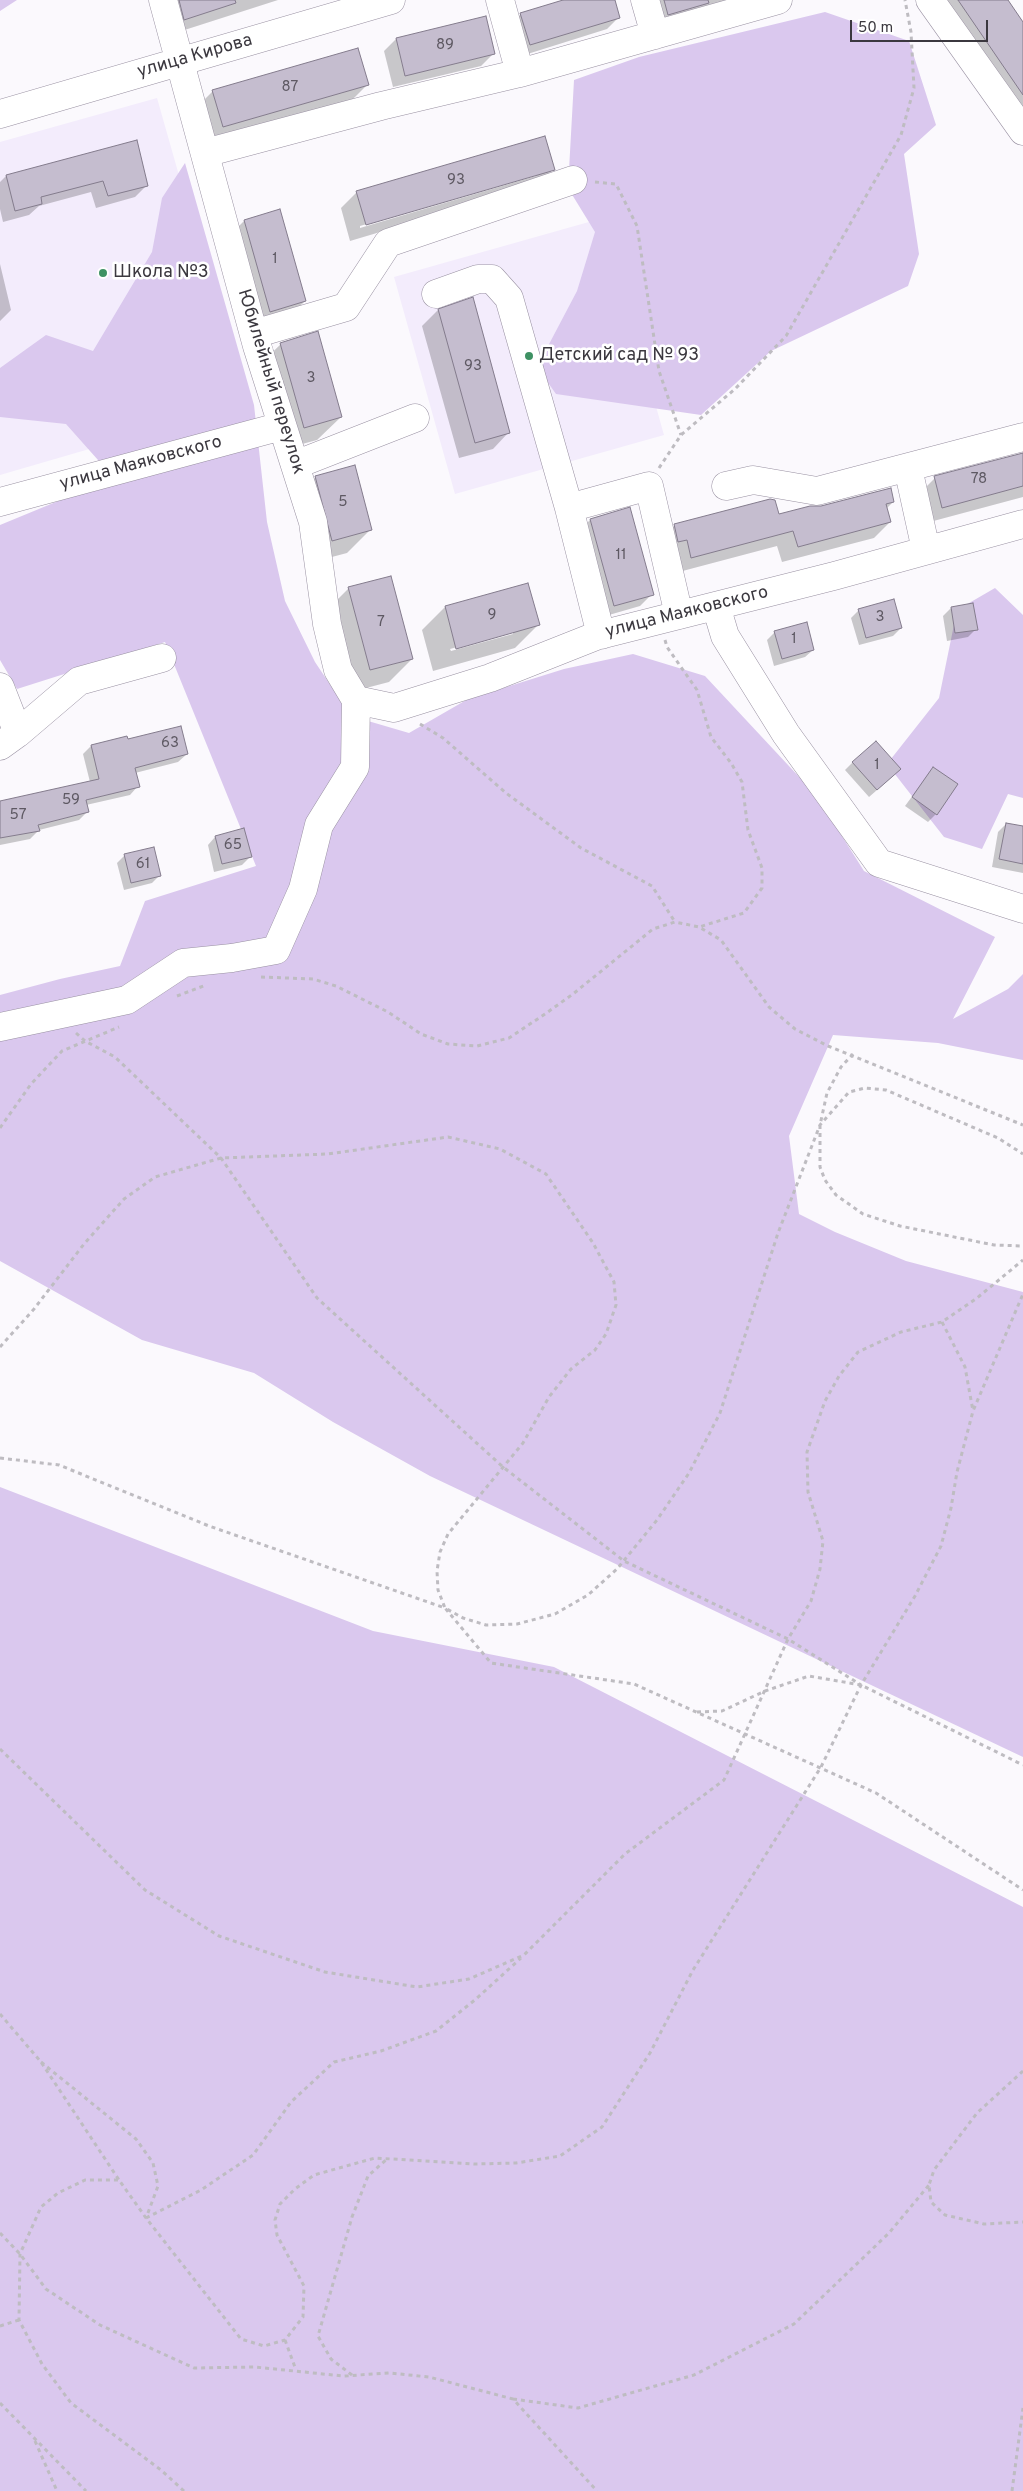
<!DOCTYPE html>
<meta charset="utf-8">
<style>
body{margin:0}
#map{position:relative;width:1023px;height:2491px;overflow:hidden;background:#fbf9fd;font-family:Overpass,sans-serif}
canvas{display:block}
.scale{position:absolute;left:850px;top:20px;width:138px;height:22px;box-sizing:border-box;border:2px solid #3b383f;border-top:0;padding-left:6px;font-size:15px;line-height:18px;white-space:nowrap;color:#3b383f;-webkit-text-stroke:4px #fff;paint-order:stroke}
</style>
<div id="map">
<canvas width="1023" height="2491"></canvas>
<div class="scale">50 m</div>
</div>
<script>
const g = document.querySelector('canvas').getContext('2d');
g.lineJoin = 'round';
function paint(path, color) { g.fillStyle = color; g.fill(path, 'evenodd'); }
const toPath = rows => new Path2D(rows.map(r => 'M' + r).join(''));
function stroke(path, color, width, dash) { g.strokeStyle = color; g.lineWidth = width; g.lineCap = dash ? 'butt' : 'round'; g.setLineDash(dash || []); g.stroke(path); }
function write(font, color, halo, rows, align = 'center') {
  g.font = font + ' Overpass,sans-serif'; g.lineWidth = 5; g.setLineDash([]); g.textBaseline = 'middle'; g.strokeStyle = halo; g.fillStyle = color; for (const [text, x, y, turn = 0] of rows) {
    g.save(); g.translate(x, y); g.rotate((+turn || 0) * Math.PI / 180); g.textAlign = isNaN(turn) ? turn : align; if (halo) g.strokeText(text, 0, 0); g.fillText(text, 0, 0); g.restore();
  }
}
paint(toPath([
 [157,98,244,404,0,475,0,142],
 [603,218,664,435,455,494,394,277]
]), '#f3ecfc');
paint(toPath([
 [0,0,17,0,0,11],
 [825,12,909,41,936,125,904,154,919,254,908,286,771,351,701,415,556,394,537,367,577,291,595,232,568,188,574,80,639,57],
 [185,163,254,405,267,522,285,601,315,662,351,716,409,733,468,699,564,669,633,654,705,676,816,795,864,871,995,937,953,1019,1008,989,1023,974,1023,1060,938,1043,833,1035,789,1136,799,1214,835,1232,906,1261,1023,1292,1023,1757,430,1476,333,1422,254,1373,142,1340,0,1261,0,995,60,979,120,966,145,901,256,866,165,642,17,689,0,660,0,525,114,478,66,424,0,417,0,368,46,335,93,351,152,252,162,198],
 [995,588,1023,615,1023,798,1008,794,982,849,944,837,887,764,939,698,957,610],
 [0,1487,373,1631,554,1667,1023,1907,1023,2491,0,2491]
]), '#dac8ee');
paint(toPath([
 [159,0,278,0,169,35],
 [567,0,614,0,619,17,607,29,518,57,509,26,521,14],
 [644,0,760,0,652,30],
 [931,0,1006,0,1023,24,1023,134],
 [396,39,493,54,481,66,393,87,384,51],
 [367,85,351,101,207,142,197,107,213,91],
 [136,142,147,185,135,197,96,208,91,192,39,206,29,215,3,222,0,209,0,182,6,176],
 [553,169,538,185,350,241,341,208,357,192],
 [536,174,536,176,360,228,360,226],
 [244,221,305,301,282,324,247,334,221,244],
 [0,264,11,310,0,321],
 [438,310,508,433,493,449,459,458,422,326],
 [281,344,341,417,317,440,280,450,257,367],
 [1023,453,1023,497,926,523,919,494,935,478],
 [316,477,370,530,347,553,309,563,293,500],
 [893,502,886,509,890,522,874,538,782,562,777,546,675,573,659,541,675,525],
 [590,520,652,594,640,606,602,617,578,532],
 [527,584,538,625,515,648,433,671,422,630,445,607],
 [513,632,513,634,451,651,450,649],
 [349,588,412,659,389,682,347,693,326,611],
 [972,605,976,629,968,637,947,641,943,616,951,608],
 [859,610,901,628,893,636,859,645,851,618],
 [775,632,813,650,805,657,774,666,767,640],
 [127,740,187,754,178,762,135,773,138,786,130,795,86,805,88,811,79,820,39,830,30,839,0,845,0,803,90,782,83,754,91,746],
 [853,762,892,777,869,797,845,770],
 [933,768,936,814,928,822,905,806],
 [1006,824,1023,828,1023,873,992,867,998,832],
 [215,837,250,857,242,865,214,872,208,845],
 [125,855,160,875,152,883,124,890,117,863]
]), '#0003');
const building = toPath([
 [179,0,235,0,236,3,184,20,179,0],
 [563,0,615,0,620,18,530,45,520,13,563,0],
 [664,0,708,0,709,3,668,15,664,0],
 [958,0,1008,0,1023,22,1023,95,958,0],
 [486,16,495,54,405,76,396,38,486,16],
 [358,48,369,85,223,127,212,90,358,48],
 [545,136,555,170,366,225,356,191,545,136],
 [137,140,148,186,108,196,103,181,41,197,42,204,15,211,6,175,137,140],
 [280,209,306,301,270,312,244,220,280,209],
 [473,297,510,433,475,443,438,309,473,297],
 [318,331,342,417,304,428,280,343,318,331],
 [1023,453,1023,486,942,508,934,476,1023,453],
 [355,465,372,530,332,541,315,476,355,465],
 [891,488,894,502,886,504,891,522,798,547,793,531,691,558,687,540,678,542,674,524,770,499,775,500,779,514,810,506,821,506,891,488],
 [630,507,654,595,614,606,590,519,630,507],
 [391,576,413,659,370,670,348,587,391,576],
 [528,583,540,625,456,649,445,606,528,583],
 [894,599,902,628,866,638,858,609,894,599],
 [973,603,978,630,955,633,951,607,973,603],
 [807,622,814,650,782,659,774,631,807,622],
 [181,726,188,754,135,768,140,787,86,800,89,812,38,825,40,831,0,838,0,801,99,779,91,745,127,736,128,739,181,726],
 [876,741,901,769,877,790,852,762,876,741],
 [933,767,958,784,937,815,912,797,933,767],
 [1006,823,1023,826,1023,864,999,859,1006,823],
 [244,828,252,857,222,864,215,836,244,828],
 [154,847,161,876,131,883,124,854,154,847]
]);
paint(building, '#c5bdcf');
stroke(building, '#847c8d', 1);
const minor = toPath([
 [163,0,257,346,313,522,327,624,338,670,356,700],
 [500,0,520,73],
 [645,0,655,35],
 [930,0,1023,131],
 [0,114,391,0],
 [205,153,381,106,520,73,778,0],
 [436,294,478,279,492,279,509,298,569,508,601,635],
 [254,334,346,307,388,243,573,180],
 [295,465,415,418],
 [908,468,926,550],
 [726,486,753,480,817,491,1023,437],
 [0,502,282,426],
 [569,508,649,486,679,615],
 [716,606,725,636,786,734,879,863,1023,909],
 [0,687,18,733,0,746],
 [356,700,394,708,490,678,596,636,834,576,1023,524],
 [18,733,79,681,162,658],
 [0,1027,127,1000,183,963,232,958,276,950,303,889,319,825,355,767,356,700]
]);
stroke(minor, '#9991a2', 29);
stroke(toPath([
 [595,182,616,184,637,226,659,371,681,435],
 [659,468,681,435,735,389,786,336,901,135,914,88,911,32,905,0],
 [665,640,667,647,697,690,711,737,731,763,742,782,748,830,762,868,762,888,744,913,699,927],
 [420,724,443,738,506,793,581,848,652,886,675,922],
 [261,977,313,979,336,986,388,1012,421,1034,448,1044,477,1046,509,1038,545,1014,573,994,653,929,675,922,699,927,721,940,769,1007,795,1029,828,1046,1023,1125],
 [177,996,206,985],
 [76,1033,85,1041,115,1057,221,1158,317,1298,503,1467,624,1561,788,1639,861,1685],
 [853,1054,841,1067,827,1093,820,1125,820,1167,825,1180,836,1195,863,1214,900,1226,994,1245,1023,1246],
 [0,1128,31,1084,62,1051,119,1027],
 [942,1322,965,1367,973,1411],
 [0,1347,34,1309,84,1244,124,1199,155,1177,221,1158,328,1154,448,1137,500,1149,546,1174,593,1243,614,1282,616,1305,606,1334,595,1350,571,1369,549,1397,523,1443,448,1534,440,1552,437,1571,438,1590,445,1608,463,1618,486,1625,517,1624,555,1614,588,1595,617,1569,657,1520,689,1473,720,1413,778,1233,820,1125,849,1092,865,1088,886,1090,998,1138,1023,1154],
 [0,1458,59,1465,209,1526,445,1608,491,1663,634,1684,876,1793,1023,1890],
 [697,1712,722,1711,765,1691,809,1676,861,1685,1023,1765],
 [0,1749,145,1890,219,1936,325,1972,417,1987,469,1979,524,1955,625,1854,724,1780,788,1639,811,1601,820,1569,823,1541,808,1492,807,1452,825,1401,839,1376,858,1352,901,1332,942,1322,977,1298,1023,1260],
 [0,2014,41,2062,119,2180],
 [41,2062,136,2139,153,2163,158,2186,146,2218],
 [1023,2071,977,2113,934,2170,929,2185,931,2202,945,2215,984,2224,1023,2222],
 [146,2218,201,2190,253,2155,291,2102,334,2062,381,2051,436,2031,476,1999,521,1958],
 [0,2233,20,2254,46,2289,100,2325,194,2368,255,2367,343,2376,390,2373,429,2377,513,2399,597,2491],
 [0,2326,19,2320],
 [285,2340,296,2370],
 [352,2375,331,2359,318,2336,352,2217,368,2176,387,2159],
 [513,2399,578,2408,694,2375,794,2324,889,2233,929,2185],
 [0,2403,86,2491],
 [35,2441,57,2491],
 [184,2491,161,2470,71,2403,42,2364,19,2320,20,2254,41,2207,58,2193,85,2180,119,2180,146,2218,241,2339,264,2346,285,2340,303,2317,304,2286,277,2235,275,2220,280,2204,295,2189,314,2175,375,2158,475,2164,516,2163,560,2156,602,2127,650,2053,693,1970,821,1767,861,1685,915,1596,941,1546,951,1508,957,1472,973,1411,1023,1294],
 [1012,2491,1023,2408]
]), '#bebcc1', 3, [4, 4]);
stroke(minor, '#fff', 28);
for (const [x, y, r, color] of [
 [103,273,5,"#3e9163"],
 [529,356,5,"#3e9163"]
]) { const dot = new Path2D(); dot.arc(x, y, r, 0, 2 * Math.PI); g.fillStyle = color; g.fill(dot); stroke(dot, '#fff', 2); }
write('15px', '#5e5963', null, [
 ["89",445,46],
 ["87",290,88],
 ["93",456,181],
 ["1",275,260],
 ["93",473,367],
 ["3",311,379],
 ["78",979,480],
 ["5",343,503],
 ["11",621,556],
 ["9",492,616],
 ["3",880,618],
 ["7",381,623],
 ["1",794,640],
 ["63",170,744],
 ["1",877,766],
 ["59",71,801],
 ["57",18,816],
 ["65",233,846],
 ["61",143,865]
]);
write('18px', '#3b383f', '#fff', [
 ["улица Кирова",195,57,-16],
 ["Юбилейный переулок",270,382,73],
 ["улица Маяковского",141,464,-15],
 ["улица Маяковского",687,613,-14]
]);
write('18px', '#3b383f', '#fff', [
 ["Школа №3",113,273],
 ["Детский сад № 93",539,356]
], 'left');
</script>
